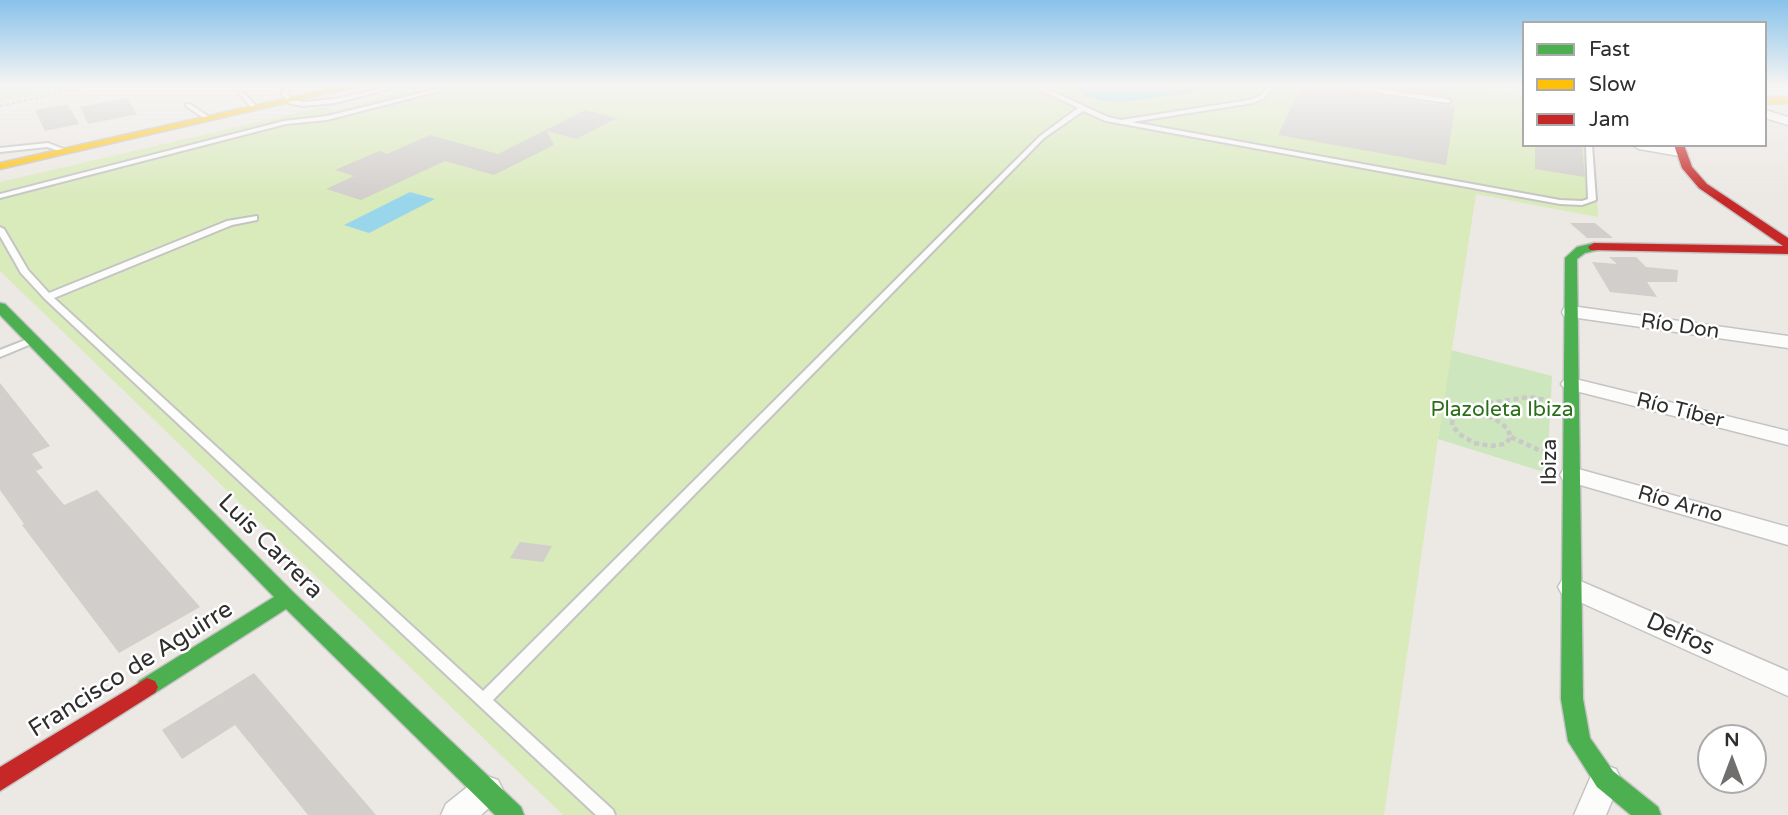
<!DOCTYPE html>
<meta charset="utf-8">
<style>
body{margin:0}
#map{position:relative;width:1788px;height:815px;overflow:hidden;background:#ece8e4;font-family:"Varela Round",sans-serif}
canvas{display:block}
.legend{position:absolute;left:1522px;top:21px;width:245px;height:126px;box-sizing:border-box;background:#fff;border:2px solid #ababab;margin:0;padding:9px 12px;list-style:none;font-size:21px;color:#2e2e2e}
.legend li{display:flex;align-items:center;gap:14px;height:35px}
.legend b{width:35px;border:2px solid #ababab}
.north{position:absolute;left:1697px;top:724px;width:70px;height:70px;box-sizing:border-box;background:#fff;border:2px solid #ababab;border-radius:50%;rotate:0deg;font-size:19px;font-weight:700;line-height:28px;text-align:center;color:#2e2e2e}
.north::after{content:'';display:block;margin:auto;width:24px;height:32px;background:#706f6e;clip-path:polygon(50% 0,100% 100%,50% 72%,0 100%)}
</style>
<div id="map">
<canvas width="1788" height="815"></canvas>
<ul class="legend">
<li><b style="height:9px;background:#4caf50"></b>Fast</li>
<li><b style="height:9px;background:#ffc107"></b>Slow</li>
<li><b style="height:9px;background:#c62828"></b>Jam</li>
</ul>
<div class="north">N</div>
</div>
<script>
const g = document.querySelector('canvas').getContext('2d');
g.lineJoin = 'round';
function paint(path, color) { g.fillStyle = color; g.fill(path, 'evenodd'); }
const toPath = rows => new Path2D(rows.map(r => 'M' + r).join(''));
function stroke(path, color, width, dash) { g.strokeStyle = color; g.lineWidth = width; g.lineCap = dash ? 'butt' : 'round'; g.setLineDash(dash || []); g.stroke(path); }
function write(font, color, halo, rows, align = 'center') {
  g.font = font + ' "Varela Round",sans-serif'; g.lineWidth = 5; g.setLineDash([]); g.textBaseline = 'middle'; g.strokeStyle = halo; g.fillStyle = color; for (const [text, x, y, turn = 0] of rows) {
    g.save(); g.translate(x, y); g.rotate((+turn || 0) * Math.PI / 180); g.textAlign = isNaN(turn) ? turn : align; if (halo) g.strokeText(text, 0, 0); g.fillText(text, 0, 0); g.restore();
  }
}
paint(toPath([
 [0,85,87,85,0,102],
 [1451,350,1552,376,1547,473,1438,439]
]), '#cee6be');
paint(toPath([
 [420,85,1471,85,1524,94,1524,145,1594,145,1598,217,1476,194,1438,439,1384,815,563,815,0,271,0,182,323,107,339,110]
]), '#d9eabb');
paint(toPath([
 [1085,85,1215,85,1204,91,1122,102,1102,101,1086,96,1078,89],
 [410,192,435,199,369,233,344,225]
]), '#99d6ec');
paint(toPath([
 [1302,85,1335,85,1340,90,1455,107,1446,165,1278,135],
 [1368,85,1449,85,1446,96],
 [127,98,137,114,88,124,80,107],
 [68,104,79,124,45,131,35,110],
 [585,110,617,118,576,139,547,131,554,145,494,175,445,161,361,200,326,189,354,176,335,170,379,151,387,154,430,135,498,154],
 [1535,145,1582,145,1585,177,1535,169],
 [1570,223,1595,223,1613,238,1587,238],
 [1609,257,1636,257,1646,267,1678,270,1677,282,1647,282,1657,297,1610,292,1592,262,1617,264],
 [0,383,50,446,32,454,43,468,36,471,64,505,97,490,200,607,119,653,22,525,24,524,0,490],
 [520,542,552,546,543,562,510,558],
 [254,673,376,815,308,815,235,725,182,759,162,730]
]), '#d1cecb');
const lane = toPath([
 [287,85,293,85,287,93,292,99,291,100,303,102,335,99,395,85,405,85,335,103,303,106,288,103,288,101,281,93,287,85],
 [353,85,360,85,357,87,353,85],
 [453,85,462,85,327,120,286,124,0,198,0,194,284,121,327,116,453,85],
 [1031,85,1038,85,1108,117,1121,120,1249,100,1260,96,1269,85,1275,85,1264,98,1253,103,1132,122,1560,200,1582,201,1588,199,1586,145,1592,145,1596,200,1582,205,1560,204,1106,121,1083,111,1044,138,493,700,613,810,615,815,596,815,45,299,21,273,0,236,0,227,4,229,28,270,49,293,227,221,257,216,257,220,232,225,54,298,483,691,1040,136,1078,108,1031,85],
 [1337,85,1351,85,1448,99,1451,101,1448,103,1340,87,1337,85],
 [239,92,243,92,256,106,256,108,252,108,239,94,239,92],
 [186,104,190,104,209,117,204,118,186,106,186,104],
 [48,143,69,151,65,153,47,147,0,152,0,148,48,143],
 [33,337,36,338,38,340,36,342,0,357,0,350,33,337]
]);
const street = toPath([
 [1765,110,1788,117,1788,125,1765,118,1765,110],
 [1632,145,1664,145,1684,149,1686,152,1679,156,1639,149,1632,145],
 [1571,306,1788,336,1788,348,1564,316,1562,312,1564,308,1571,306],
 [1571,378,1788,431,1788,445,1564,388,1561,384,1564,380,1571,378],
 [1571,467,1788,527,1788,545,1563,480,1560,475,1563,470,1571,467],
 [1571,577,1788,671,1788,696,1562,594,1558,587,1562,580,1571,577],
 [1605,765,1616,769,1621,779,1606,815,1574,815,1594,769,1605,765],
 [487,776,498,780,503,790,498,800,481,815,441,815,446,804,476,780,487,776]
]);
const fast = toPath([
 [1594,243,1600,247,1598,250,1585,253,1577,259,1583,699,1590,738,1613,771,1658,807,1661,815,1631,815,1597,787,1568,741,1561,699,1565,258,1577,247,1594,243],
 [0,303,5,304,294,593,521,807,524,815,495,815,286,609,155,693,147,696,139,693,136,687,139,681,274,597,0,315,0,303]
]);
const slow = toPath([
 [346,85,362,85,0,169,0,163,346,85],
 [1788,97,1788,103,1765,104,1765,98,1788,97]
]);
const jam = toPath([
 [1674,145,1684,145,1692,167,1707,184,1788,238,1788,254,1590,250,1588,247,1594,243,1783,246,1699,188,1682,168,1674,145],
 [147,678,155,681,158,687,155,693,0,791,0,767,147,678]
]);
stroke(lane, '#c5c4c5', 4);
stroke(street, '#c5c4c5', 3);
stroke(fast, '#c5c4c5', 3);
stroke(slow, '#c5c4c5', 3);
stroke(jam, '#c5c4c5', 3);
stroke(toPath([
 [0,106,95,85]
]), '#c9c9c8', 2.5, [3.5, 2.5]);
stroke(toPath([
 [1463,412,1479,413,1495,419,1507,428,1511,437,1505,444,1491,446,1474,443,1459,434,1452,425,1453,416,1463,412],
 [1479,413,1478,407,1489,403,1529,397,1547,400],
 [1511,437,1547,454]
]), '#c9c9c8', 4.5, [5, 3.5]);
paint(lane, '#fcfcfb');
paint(street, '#fcfcfb');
paint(fast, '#4caf50');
paint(slow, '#ffc107');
paint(jam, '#c62828');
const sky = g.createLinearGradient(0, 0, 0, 199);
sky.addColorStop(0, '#88c2ea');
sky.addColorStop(0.43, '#f6f5f3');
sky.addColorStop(1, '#f6f5f300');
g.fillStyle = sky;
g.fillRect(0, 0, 1788, 199);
write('21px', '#2e2e2e', '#fff', [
 ["Río Don",1680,327,8],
 ["Río Tíber",1680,411,14],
 ["Ibiza",1550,462,-90],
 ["Río Arno",1680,505,16]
]);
write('21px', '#2c6e1b', '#fff', [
 ["Plazoleta Ibiza",1502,410]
]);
write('24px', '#2e2e2e', '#fff', [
 ["Luis Carrera",270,547,45],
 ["Delfos",1680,635,24],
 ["Francisco de Aguirre",131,670,-32]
]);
</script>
